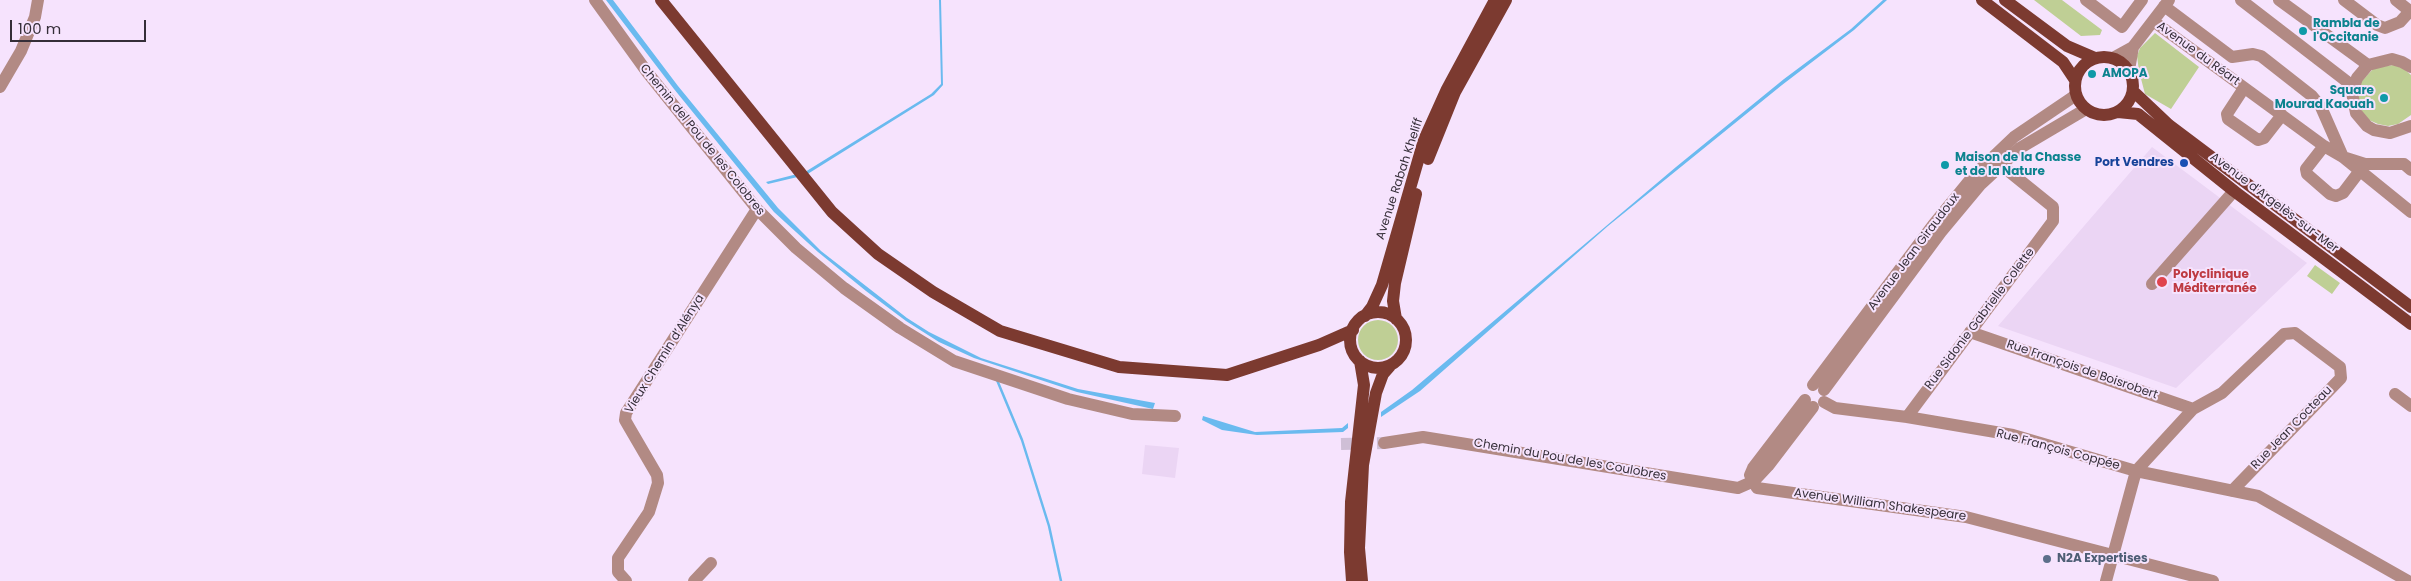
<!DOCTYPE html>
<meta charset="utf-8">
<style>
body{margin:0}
#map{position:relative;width:2411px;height:581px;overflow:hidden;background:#f6e3fd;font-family:Poppins,sans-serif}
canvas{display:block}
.scale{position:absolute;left:10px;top:20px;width:136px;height:22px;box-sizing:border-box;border:2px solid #352e38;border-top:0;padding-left:6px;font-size:15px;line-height:18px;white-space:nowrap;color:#352e38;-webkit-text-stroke:4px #f6e3fd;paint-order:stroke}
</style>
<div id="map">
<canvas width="2411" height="581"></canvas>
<div class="scale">100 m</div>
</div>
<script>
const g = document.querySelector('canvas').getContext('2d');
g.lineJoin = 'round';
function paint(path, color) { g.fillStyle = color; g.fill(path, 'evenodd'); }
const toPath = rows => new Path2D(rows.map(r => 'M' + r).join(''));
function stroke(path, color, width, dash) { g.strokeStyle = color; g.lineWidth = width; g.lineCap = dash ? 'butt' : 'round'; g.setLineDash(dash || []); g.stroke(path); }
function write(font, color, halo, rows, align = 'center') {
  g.font = font + ' Poppins,sans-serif'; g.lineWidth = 4; g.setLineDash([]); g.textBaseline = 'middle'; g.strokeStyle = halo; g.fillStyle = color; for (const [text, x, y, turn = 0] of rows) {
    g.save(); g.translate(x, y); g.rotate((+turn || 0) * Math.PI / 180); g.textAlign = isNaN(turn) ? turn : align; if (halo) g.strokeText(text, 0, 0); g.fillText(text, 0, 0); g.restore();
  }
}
paint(toPath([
 [2152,147,2307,263,2176,388,1998,326],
 [1145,445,1179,448,1175,478,1142,474]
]), '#ebd5f4');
paint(toPath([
 [2034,0,2062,0,2102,30,2100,35,2081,36],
 [2155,33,2199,67,2171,109,2145,94,2139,71,2137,56,2140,48],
 [2393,65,2403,68,2411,75,2411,115,2398,124,2388,126,2378,124,2369,120,2362,112,2357,93,2360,83,2374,68],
 [2315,265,2340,283,2332,294,2307,276],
 '1358 340a20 20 0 1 1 40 0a20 20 0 1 1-40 0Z'
]), '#bfcf95');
paint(toPath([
 [606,0,613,0,678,86,778,208,821,251,907,318,929,332,981,358,1078,389,1155,403,1153,409,1077,392,974,358,939,342,906,321,866,291,818,252,774,212,674,89],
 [939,0,941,0,943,85,934,95,806,175,768,184,766,182,805,172,931,94,941,84],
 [1883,0,1887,0,1854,30,1782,85,1608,226,1420,391,1381,417,1381,412,1412,390,1676,167,1784,79,1851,29],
 [1203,416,1255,432,1342,428,1348,423,1348,428,1343,432,1257,435,1222,430,1202,420]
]), '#6abaef');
stroke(toPath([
 [997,380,1022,440,1049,526,1061,581]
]), '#6abaef', 2.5);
stroke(toPath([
 [1341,444,1384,443]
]), '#cfbfd6', 12, [12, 6]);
stroke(toPath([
 [595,0,647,72,757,209,796,248,844,288,900,328,954,361,1068,399,1132,414,1175,416],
 [2086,0,2122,27,2142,0],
 [2241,0,2354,87],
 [2279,0,2368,65],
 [2344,0,2377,25,2385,28,2400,22,2410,11],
 [2396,0,2411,12],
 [2164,6,2232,57,2253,54,2261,56,2312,96,2321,107,2343,157,2365,164,2404,164,2411,170],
 [2153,21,2324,146,2343,157,2411,212],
 [2113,58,2133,47,2169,0],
 [2411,67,2402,62,2392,59,2368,65,2357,78,2352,93,2356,113,2367,126,2374,130,2390,133,2411,126],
 [2129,70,2133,47],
 [0,87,21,51,35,17,38,0],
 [2244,88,2227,114,2228,119,2258,140,2264,138,2282,115],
 [2324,146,2306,169,2307,174,2330,194,2336,196,2343,193,2365,164],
 [2152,284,2234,191],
 [1970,332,2193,409],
 [1813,385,1933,225,1974,175,2014,137,2076,95],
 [1824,390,1941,232,1981,184,2020,148,2086,109],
 [2395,394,2411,406],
 [1805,400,1753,468,1750,475,1757,488,1966,517,2213,581],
 [1824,402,1835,408,1907,417,2013,435,2136,471,2258,496,2408,581],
 [1907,417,2053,221,2053,207,2001,165],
 [1384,443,1423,437,1738,488,1754,481,1768,466,1813,407],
 [626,581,618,572,618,558,649,512,658,483,657,475,629,427,625,420,626,413,757,209],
 [694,581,711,563],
 [2106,581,2136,471,2193,409,2222,393,2284,334,2295,333,2340,367,2341,378,2232,491]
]), '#b28a84', 12);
stroke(toPath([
 [661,0,832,212,878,254,933,292,1000,331,1119,367,1227,375,1319,345,1353,330],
 [1982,0,2063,62,2075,80],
 [2005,0,2067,46,2095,58],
 '2075 86a29 29 0 1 1 58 0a29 29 0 1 1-58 0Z',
 [2133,91,2169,125,2411,307],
 [2118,112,2138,114,2234,191,2411,324],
 [1428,159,1455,92,1506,0],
 '1350 340a28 28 0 1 1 56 0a28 28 0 1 1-56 0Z',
 [1365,316,1372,307,1382,285,1424,140,1447,89,1495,0],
 [1396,319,1393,301,1395,283,1416,194],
 [1352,581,1350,552,1351,502,1364,385,1360,361],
 [1362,581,1359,548,1363,465,1376,393,1383,374,1390,366]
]), '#7c3a30', 12);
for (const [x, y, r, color] of [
 [2303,31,5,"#0f9aa8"],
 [2092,74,5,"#0f9aa8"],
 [2384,98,5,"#0f9aa8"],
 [2184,163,5,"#1a4fb4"],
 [1945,165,5,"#0f9aa8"],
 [2162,282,6,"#e0444e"],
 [2047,559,5,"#5c6f8a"]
]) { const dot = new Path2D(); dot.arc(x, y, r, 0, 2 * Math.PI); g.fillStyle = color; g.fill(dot); stroke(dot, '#f6e3fd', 2); }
write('bold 12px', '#0d838f', '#f6e3fd', [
 ["Rambla de",2313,24],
 ["l'Occitanie",2313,38],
 ["AMOPA",2102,74],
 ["Square",2374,91,"right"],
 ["Mourad Kaouah",2374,105,"right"],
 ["Maison de la Chasse",1955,158],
 ["et de la Nature",1955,172]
], 'left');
write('12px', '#352e38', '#f6e3fd', [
 ["Avenue du Réart",2198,54,36],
 ["Chemin del Pou de les Colobres",702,140,51],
 ["Avenue Rabah Kheliff",1400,179,-72],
 ["Avenue d'Argelès-sur-Mer",2274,203,37],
 ["Avenue Jean Giraudoux",1914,252,-53],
 ["Rue Sidonie Gabrielle Colette",1980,319,-53],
 ["Vieux Chemin d’Alénya",665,354,-58],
 ["Rue François de Boisrobert",2082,370,19],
 ["Rue Jean Cocteau",2292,428,-46],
 ["Rue François Coppée",2058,450,15],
 ["Chemin du Pou de les Coulobres",1570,460,10],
 ["Avenue William Shakespeare",1880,505,8]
]);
write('bold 12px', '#164399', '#f6e3fd', [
 ["Port Vendres",2174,163]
], 'right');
write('bold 12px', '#be3a42', '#f6e3fd', [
 ["Polyclinique",2173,275],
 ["Méditerranée",2173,289]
], 'left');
write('bold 12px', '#4e5e75', '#f6e3fd', [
 ["N2A Expertises",2057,559]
], 'left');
</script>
